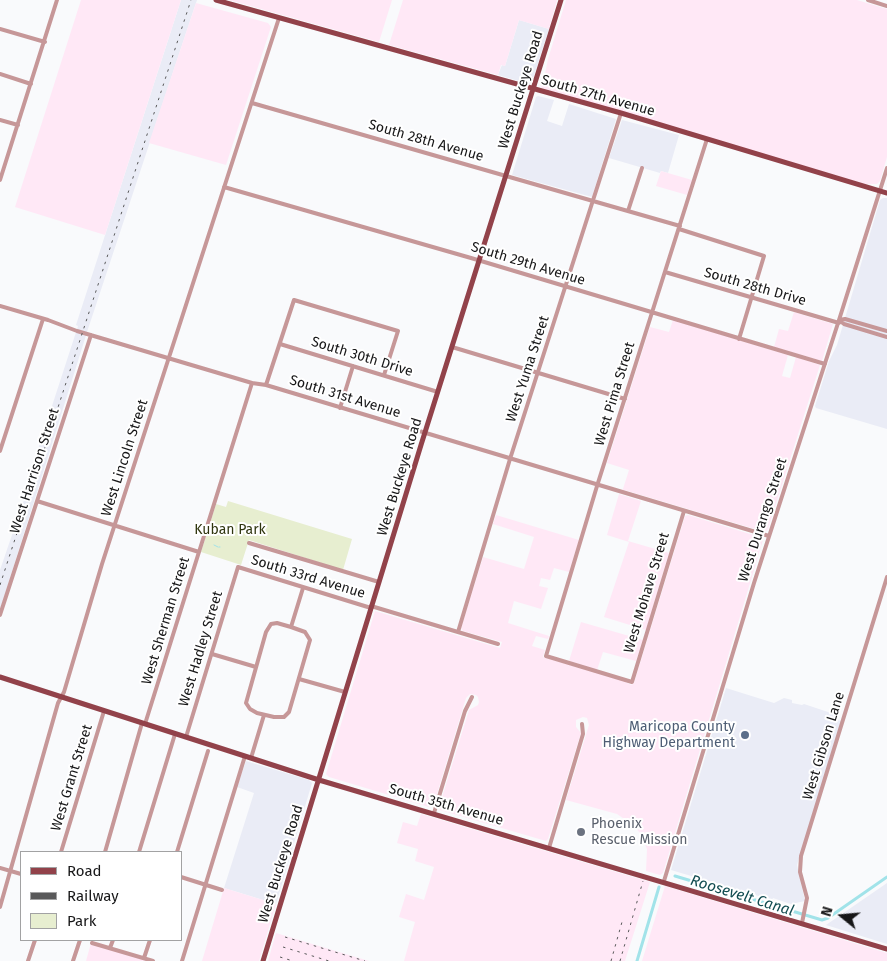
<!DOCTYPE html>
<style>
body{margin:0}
#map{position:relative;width:887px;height:961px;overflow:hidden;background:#f9fafc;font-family:"Fira Sans",sans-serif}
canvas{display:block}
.legend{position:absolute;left:20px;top:851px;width:162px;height:90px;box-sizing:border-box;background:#fff;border:1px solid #a2a2a3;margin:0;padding:6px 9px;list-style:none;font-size:15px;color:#171718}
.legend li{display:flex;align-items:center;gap:10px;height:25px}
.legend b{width:25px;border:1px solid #a2a2a3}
.north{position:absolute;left:817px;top:891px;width:50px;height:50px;-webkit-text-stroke:4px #fff;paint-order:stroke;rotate:287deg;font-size:14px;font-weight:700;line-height:20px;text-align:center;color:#171718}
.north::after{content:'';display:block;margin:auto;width:18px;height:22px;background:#171718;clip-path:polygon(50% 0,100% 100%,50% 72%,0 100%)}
</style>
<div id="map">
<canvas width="887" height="961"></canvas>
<ul class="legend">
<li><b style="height:6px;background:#92424a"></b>Road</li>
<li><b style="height:6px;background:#59595a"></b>Railway</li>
<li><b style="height:14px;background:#e7eed0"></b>Park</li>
</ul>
<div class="north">N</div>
</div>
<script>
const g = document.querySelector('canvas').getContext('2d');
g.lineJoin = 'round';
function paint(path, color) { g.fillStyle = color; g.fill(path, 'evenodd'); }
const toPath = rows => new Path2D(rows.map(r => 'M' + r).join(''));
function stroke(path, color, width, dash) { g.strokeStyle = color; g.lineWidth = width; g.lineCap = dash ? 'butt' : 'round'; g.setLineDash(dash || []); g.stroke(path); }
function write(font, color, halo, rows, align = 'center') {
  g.font = font + ' "Fira Sans",sans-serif'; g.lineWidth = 4; g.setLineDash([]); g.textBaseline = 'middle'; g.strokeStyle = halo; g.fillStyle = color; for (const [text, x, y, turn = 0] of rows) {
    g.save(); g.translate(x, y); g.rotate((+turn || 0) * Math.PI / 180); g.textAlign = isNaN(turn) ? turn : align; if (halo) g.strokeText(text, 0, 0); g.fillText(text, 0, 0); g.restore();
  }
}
paint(toPath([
 [181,0,197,0,88,329,0,610,0,570,40,453,38,449,78,326,76,325],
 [519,20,549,29,532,82,529,84,498,75,502,65,505,66],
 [538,96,554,100,547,121,562,126,569,104,616,119,592,197,512,175,536,97],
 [622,120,679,135,668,173,661,171,660,173,609,158],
 [883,198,887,198,887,429,816,408,815,406,829,361,837,345,880,200],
 [726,688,774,703,784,698,792,700,792,703,802,705,804,704,834,714,833,719,841,721,797,865,805,901,791,904,773,898,772,900,671,870],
 [246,761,309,780,312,783,276,904,224,888,254,793,237,787],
 [887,883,887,944,826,925]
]), '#eaecf6');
paint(toPath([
 [81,0,181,0,105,235,15,207],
 [229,0,392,0,379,42],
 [403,0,557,0,549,29,519,20,505,66,501,65,498,75,389,45],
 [566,0,857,0,887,9,887,157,880,181,877,184,865,184,542,88,540,85,545,74,548,59],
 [196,3,268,23,271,27,226,165,149,143],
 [661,171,692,180,687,195,656,186],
 [794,312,833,324,822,361,774,347,779,329,788,331],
 [673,320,788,355,782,376,790,378,796,357,820,365,768,529,765,532,624,490,622,492,629,470,607,463,650,327,669,332],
 [619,494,641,501,628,541,669,553,646,630,604,617,629,542,607,535],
 [496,515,579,540,569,572,554,568,550,580,541,578,539,586,548,588,541,609,514,601,508,623,549,636,548,639,536,636,532,646,545,650,543,657,624,681,631,685,634,683,685,516,688,515,760,537,763,540,663,873,660,875,646,871,647,849,640,833,633,825,617,814,566,800,589,725,587,718,583,717,576,720,576,727,581,733,548,839,546,841,440,810,439,807,469,710,478,705,479,702,478,697,476,695,470,694,466,698,433,807,429,807,329,777,326,774,375,611,500,648,502,642,463,631,461,628,483,557,524,569,534,537,493,524],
 [581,622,643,640,636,661,603,652,597,670,569,661],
 [421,814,650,882,625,961,404,961,415,922,399,917,406,894,424,900,434,867,415,861,418,849,397,843,403,822,417,826],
 [665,886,887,953,887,961,642,961],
 [224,888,276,904,259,961,202,961],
 [276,933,369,961,268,961],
 [91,943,148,961,86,961]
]), '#ffe8f6');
paint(toPath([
 [228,501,352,539,343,570,249,540,241,565,201,552,216,504,226,507]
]), '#e7eed0');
stroke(toPath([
 [214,545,218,547],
 [219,547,220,547]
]), '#a1e3e9', 1);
stroke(toPath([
 [675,876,822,920,828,918,887,877],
 [637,961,659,887]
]), '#a1e3e9', 3);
stroke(toPath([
 [868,0,887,6],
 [0,29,45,42],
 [0,74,31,84],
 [252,103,680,226],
 [0,120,18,125],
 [0,180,57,0],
 [224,187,471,258,825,364],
 [628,211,642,168],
 [679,229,764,256,739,339],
 [665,272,839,323],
 [0,306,48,320,77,331,252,383,266,385,769,536],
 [839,320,844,324,887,337],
 [839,320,845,319,887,331],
 [280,344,438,392],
 [452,347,625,399],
 [266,385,294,300,398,331,384,375],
 [340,408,353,366],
 [0,451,43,319],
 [37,501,199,552],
 [684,511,632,682,546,656,597,486,707,139],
 [249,543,379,582],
 [371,606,498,644],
 [0,615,91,335],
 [291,627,277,623,271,624,266,632,246,703,250,709,257,713,274,717,284,717,289,712,310,640,305,632,291,627,303,588],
 [458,632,510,459,621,113],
 [212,654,256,667],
 [299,679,345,692],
 [145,724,252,383],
 [186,737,238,567,371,608],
 [251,758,264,715],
 [434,813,465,711,472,697],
 [549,848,583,734,582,724],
 [61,852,104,711],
 [105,852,142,723],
 [139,852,175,734],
 [177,852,208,751],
 [0,868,21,874],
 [181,877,222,890],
 [664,881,754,583,839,320,887,168],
 [0,907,58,703,64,692,102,564,279,18],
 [802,923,807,898,800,872,801,856,887,577],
 [92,943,153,961],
 [110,948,113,940],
 [144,958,150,940],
 [28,961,35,940],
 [73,961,80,940],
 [182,961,245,756]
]), '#c69798', 4);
stroke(toPath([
 [216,0,621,113,887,193],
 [0,677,319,780,887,949],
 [263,961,421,445,561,0]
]), '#92424a', 5);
stroke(toPath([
 [0,585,191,0],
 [285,937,365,961],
 [283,947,329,961],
 [280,957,293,961],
 [611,961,622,922],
 [620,961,643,881]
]), '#59595a', 1, [2.5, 5]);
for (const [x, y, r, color] of [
 [745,735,5,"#5c6f8a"],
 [581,832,5,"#6b7280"]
]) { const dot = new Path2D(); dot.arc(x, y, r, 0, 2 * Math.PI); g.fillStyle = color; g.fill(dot); stroke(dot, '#fff', 2); }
write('14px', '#171718', '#fff', [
 ["West Buckeye Road",521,90,-73],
 ["South 27th Avenue",598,96,16],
 ["South 28th Avenue",426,141,16],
 ["South 29th Avenue",528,264,17],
 ["South 28th Drive",755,287,16],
 ["South 30th Drive",362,357,17],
 ["West Yuma Street",528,369,-72],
 ["West Pima Street",615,394,-73],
 ["South 31st Avenue",345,397,17],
 ["West Lincoln Street",125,458,-72],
 ["West Harrison Street",35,471,-72],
 ["West Buckeye Road",400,477,-73],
 ["West Durango Street",763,520,-72],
 ["South 33rd Avenue",308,577,17],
 ["West Mohave Street",647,593,-73],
 ["West Sherman Street",166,621,-73],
 ["West Hadley Street",201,649,-73],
 ["West Gibson Lane",824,746,-73],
 ["West Grant Street",72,778,-73],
 ["South 35th Avenue",446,805,16],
 ["West Buckeye Road",281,864,-73]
]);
write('14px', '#2f350f', '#fff', [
 ["Kuban Park",230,530]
]);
write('14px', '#4e5e75', '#fff', [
 ["Maricopa County",735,727],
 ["Highway Department",735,743]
], 'right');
write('14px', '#5b616d', '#fff', [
 ["Phoenix",591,824],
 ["Rescue Mission",591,840]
], 'left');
write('italic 15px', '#124c51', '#fff', [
 ["Roosevelt Canal",742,896,17]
]);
</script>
